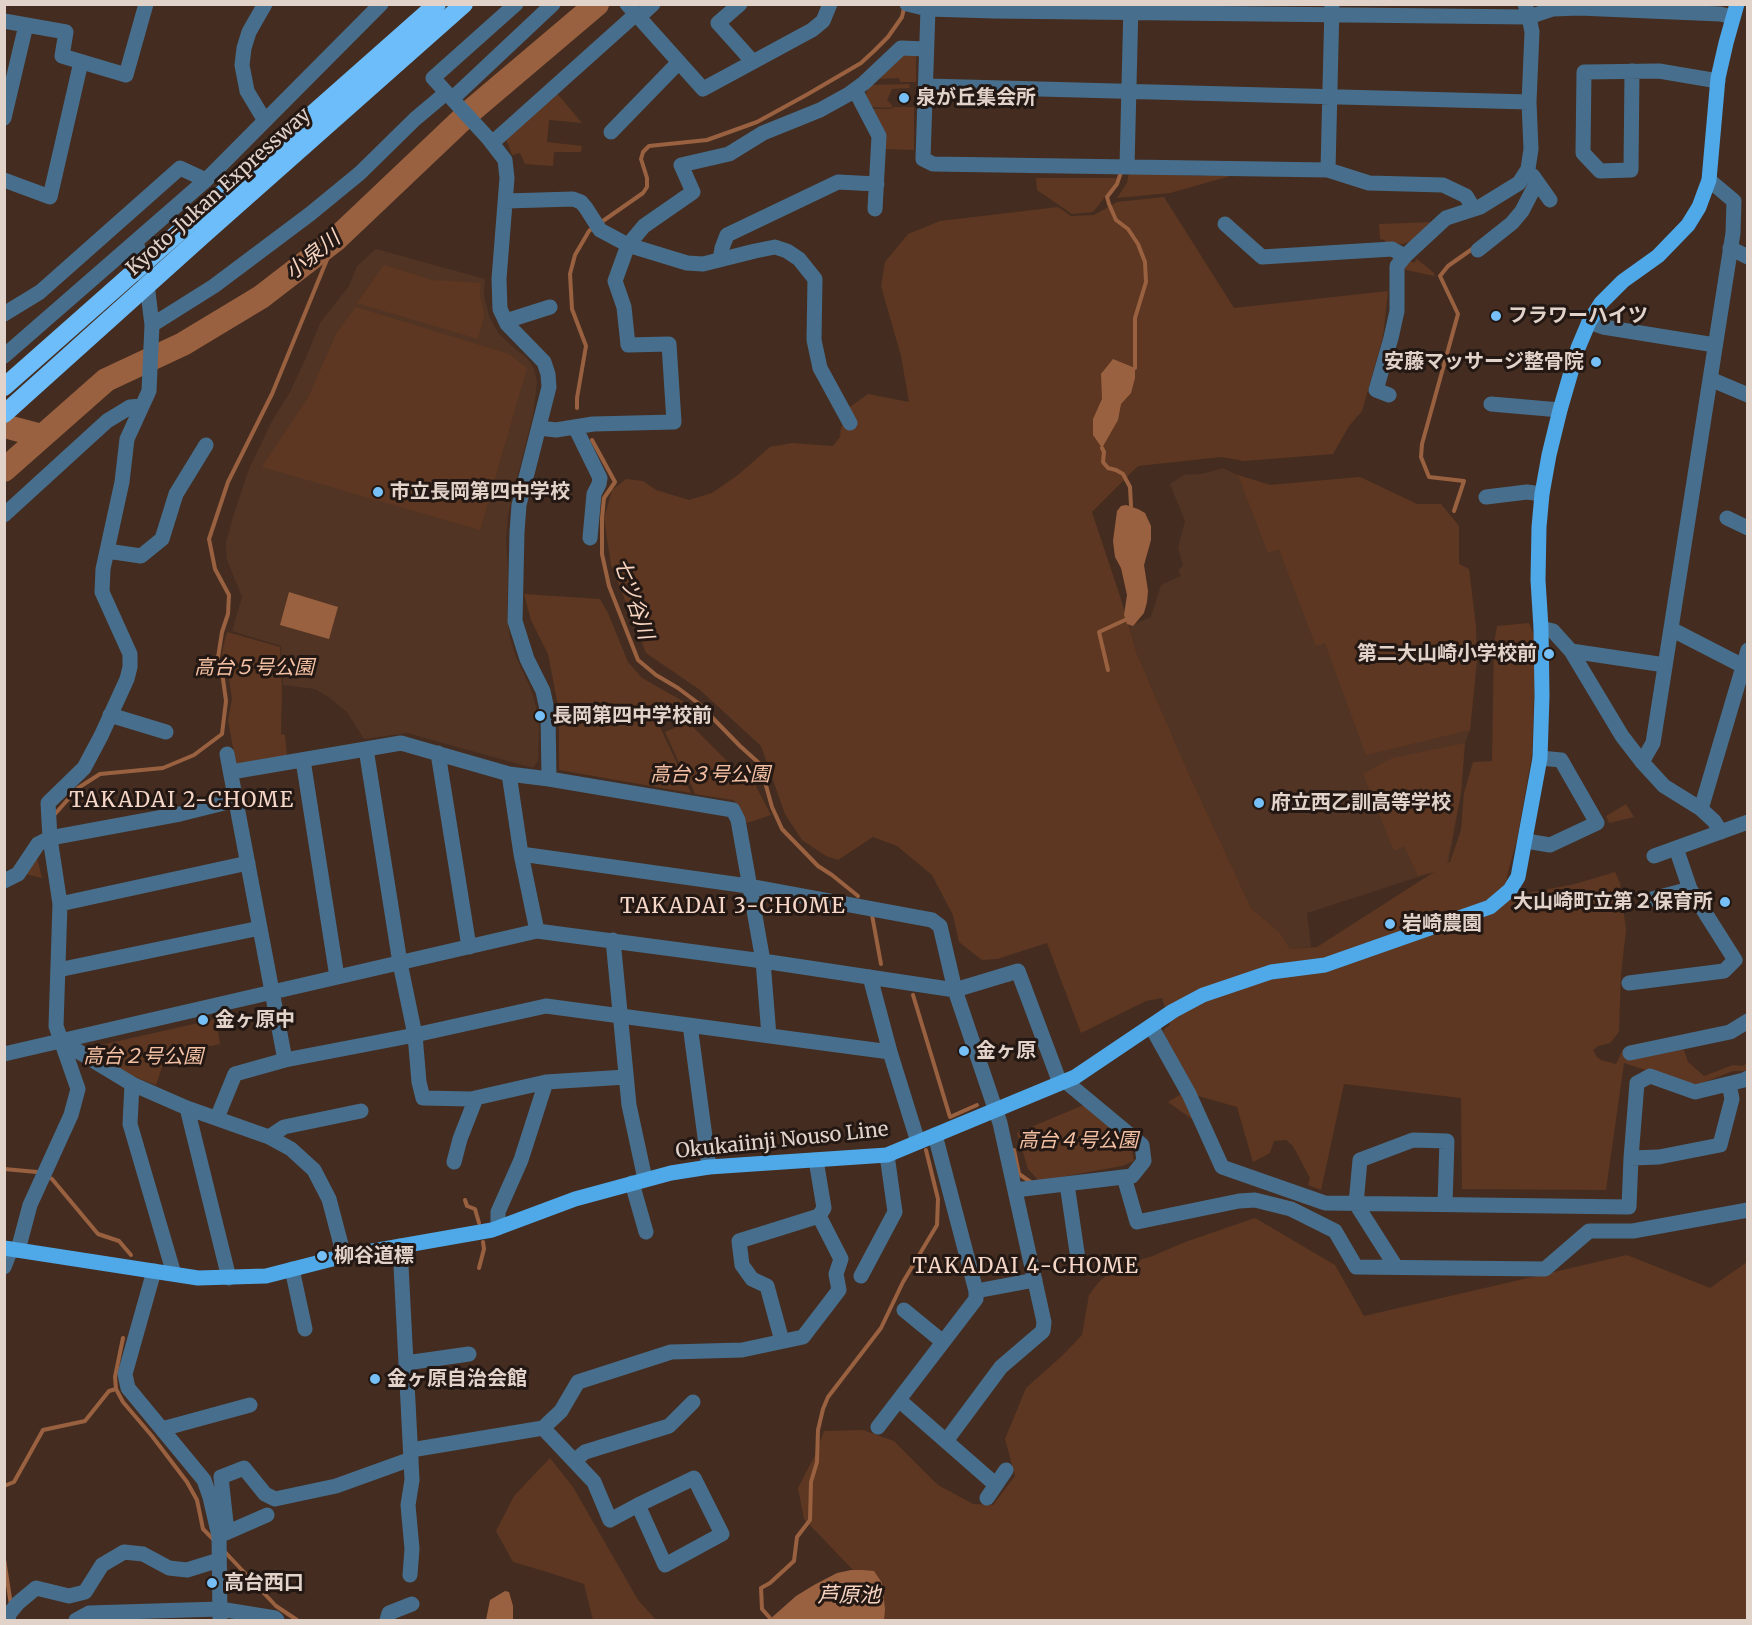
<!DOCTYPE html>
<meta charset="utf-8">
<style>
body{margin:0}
#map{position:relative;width:1752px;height:1625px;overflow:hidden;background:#442d20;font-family:Merriweather,serif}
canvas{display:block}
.frame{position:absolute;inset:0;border:6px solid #e1d2ca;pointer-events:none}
</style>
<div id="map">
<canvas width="1752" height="1625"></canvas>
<div class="frame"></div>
</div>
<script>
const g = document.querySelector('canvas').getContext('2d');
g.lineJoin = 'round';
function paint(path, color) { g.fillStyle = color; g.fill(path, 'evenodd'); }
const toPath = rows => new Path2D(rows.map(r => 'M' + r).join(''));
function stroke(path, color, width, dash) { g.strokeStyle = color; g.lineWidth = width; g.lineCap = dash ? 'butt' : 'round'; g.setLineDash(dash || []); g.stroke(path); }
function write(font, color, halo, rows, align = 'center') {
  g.font = font + ' Merriweather,"Noto Sans JP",serif'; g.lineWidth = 6; g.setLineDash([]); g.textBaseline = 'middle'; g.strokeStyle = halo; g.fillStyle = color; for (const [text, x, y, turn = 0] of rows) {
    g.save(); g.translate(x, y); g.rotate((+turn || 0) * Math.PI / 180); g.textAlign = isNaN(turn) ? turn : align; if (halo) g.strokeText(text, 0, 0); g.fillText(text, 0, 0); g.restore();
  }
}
paint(toPath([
 [376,249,485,279,484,295,489,316,498,333,513,347,527,358,534,369,537,382,533,415,508,515,506,539,508,571,507,615,510,638,516,657,530,687,536,707,539,727,538,761,533,768,407,733,364,739,347,712,330,698,315,689,283,685,281,646,232,631,242,597,227,560,226,543,233,517,249,469,272,421,290,392,305,360,320,323,349,286,357,266],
 [1223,468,1238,475,1270,485,1360,477,1417,504,1441,504,1459,526,1459,564,1469,569,1476,627,1477,660,1470,730,1465,743,1461,793,1449,861,1443,869,1307,913,1311,947,1290,949,1280,933,1251,908,1187,770,1137,654,1129,626,1151,617,1161,585,1181,576,1178,571,1183,565,1178,548,1185,521,1170,484,1184,475,1202,474]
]), '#513424');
paint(toPath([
 [916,53,916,82,900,82,899,78,877,79,901,55],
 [909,84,910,88,892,89,887,100,893,106,890,108,871,107,865,95,870,85],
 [555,91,582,123,549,120,547,142,582,146,581,152,554,152,553,166,525,164,520,153,512,155,505,136],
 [894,107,914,107,914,150,884,149,871,109,890,109],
 [1129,173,1198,176,1234,175,1170,193,1117,198,1127,183],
 [1036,178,1116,178,1116,183,1093,212,1072,214,1037,190],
 [1164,197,1234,308,1388,291,1383,337,1362,411,1349,426,1333,454,1244,461,1221,457,1138,466,1092,512,1120,596,1137,654,1187,770,1251,908,1280,933,1290,949,1317,947,1434,872,1418,876,1404,846,1394,851,1363,774,1392,758,1465,743,1461,793,1447,863,1450,862,1461,830,1464,793,1473,762,1492,761,1494,643,1497,626,1529,623,1536,640,1532,755,1517,839,1507,876,1506,897,1575,884,1615,872,1620,883,1626,930,1621,974,1619,1032,1610,1043,1598,1046,1593,1050,1597,1057,1601,1060,1616,1064,1623,1049,1631,1052,1641,1058,1651,1052,1678,1046,1684,1050,1688,1062,1704,1076,1733,1065,1743,1066,1747,1063,1747,1069,1745,1071,1733,1071,1695,1086,1624,1063,1606,1190,1462,1189,1461,1098,1344,1084,1321,1190,1308,1185,1310,1178,1293,1146,1286,1140,1274,1141,1270,1153,1253,1162,1237,1107,1195,1095,1163,1037,1164,1029,1170,1025,1162,998,1146,1001,1081,1033,1047,943,997,959,982,960,959,942,953,915,932,875,897,846,873,837,838,860,826,856,802,840,785,814,761,746,700,690,646,653,611,565,604,518,612,490,626,479,643,481,656,490,689,500,712,493,738,475,770,447,792,443,833,446,840,437,841,428,850,407,868,394,909,402,901,356,881,286,885,262,908,234,940,221,1058,207,1071,216,1094,215,1117,202],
 [1434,222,1418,239,1403,244,1385,243,1385,240,1380,239,1379,224],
 [1417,259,1434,273,1434,276,1402,269,1409,260,1414,263],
 [384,265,432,280,481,283,480,294,484,315,478,339,357,303],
 [356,307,509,354,527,368,480,530,262,467,308,398,336,334],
 [1238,475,1270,485,1360,477,1417,504,1441,504,1459,526,1459,564,1469,569,1476,627,1477,660,1470,730,1366,755,1325,643,1316,646,1279,549,1268,553],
 [524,594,600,599,608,613,628,662,642,678,686,703,658,723,691,793,559,770,559,711,548,654,531,620],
 [227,632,280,647,282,689,281,734,285,735,287,756,236,764,228,720,232,699,229,678,223,665,222,652],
 [688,722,739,773,744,775,749,773,771,815,747,823,739,805,733,800,695,794,687,775,685,776,665,732],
 [1626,804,1634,817,1609,823,1606,816],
 [37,858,42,878,25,874],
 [216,1019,220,1044,205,1047,200,1043,194,1051,178,1044,170,1047,167,1052,156,1085,115,1070,92,1059,92,1047],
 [1183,1093,1199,1124,1168,1102],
 [1086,1104,1132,1150,1134,1161,1122,1166,1039,1181,1028,1169,1017,1133],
 [1255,1218,1335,1265,1364,1316,1627,1255,1710,1288,1747,1262,1747,1620,883,1620,879,1597,804,1519,798,1488,815,1455,824,1431,863,1430,894,1441,938,1485,973,1504,993,1505,1015,1476,1005,1439,1026,1388,1063,1355,1082,1335,1089,1295,1098,1283,1110,1272,1121,1265,1150,1257,1188,1241],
 [550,1458,573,1487,638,1600,656,1620,593,1620,584,1584,547,1572,513,1562,496,1531,514,1496]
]), '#5d3721');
paint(toPath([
 [1113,359,1135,368,1135,378,1131,393,1121,404,1118,420,1102,448,1093,435,1093,419,1102,399,1101,374],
 [1126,505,1138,509,1145,513,1151,526,1151,540,1144,565,1148,591,1147,602,1144,613,1133,626,1127,624,1124,615,1127,595,1121,568,1115,557,1113,541,1117,511,1121,506],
 [289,592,338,607,329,639,280,625],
 [851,1570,863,1570,874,1571,882,1583,885,1609,884,1620,769,1620,796,1596,814,1585,837,1573],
 [505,1591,509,1592,513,1606,513,1620,486,1620,490,1600]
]), '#9a6140');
stroke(toPath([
 [1121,172,1117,184,1107,197,1109,204,1116,220,1128,229,1138,244,1145,262,1146,282,1135,318,1135,368],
 [600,223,643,193,647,187,647,178,641,159,643,152,649,146,707,140,757,122,808,94,861,63,874,51,888,37,902,17,904,8],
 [577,408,577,398,586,346,572,309,570,274,575,255,589,231,594,227],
 [592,440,615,482,604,498,602,518,602,554,609,586,638,660,656,675,678,688,698,703,740,746,760,764,772,807,782,829,818,866,832,875,858,896],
 [1102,448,1104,452,1103,462,1108,468,1116,470,1123,474,1130,487,1131,506],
 [1454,511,1464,481,1429,477,1421,457,1422,444,1458,314,1440,276,1448,266,1475,247],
 [1108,670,1099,632,1125,620],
 [55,814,78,788,100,774,163,768,194,755,222,734,226,701,223,679,217,664,222,632,228,614,229,595,215,569,209,539,228,482,272,394,335,240],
 [872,915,881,964],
 [913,995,950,1117,977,1105],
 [1014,1150,1019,1174,1032,1183],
 [4,1169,37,1172,41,1174],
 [48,1177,52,1179,98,1234,119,1241,131,1255],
 [465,1200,467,1206,475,1209,479,1223],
 [479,1268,484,1249,483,1242],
 [123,1338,115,1377,116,1389,123,1402,152,1436,187,1482,197,1500,203,1529,215,1541],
 [4,1486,14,1482,43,1430,85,1421,109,1391,116,1389],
 [224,1551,276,1606,297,1620],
 [4,1559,11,1605],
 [770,1618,762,1609,761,1588,770,1583,794,1561,797,1537,810,1520,811,1482,817,1462,818,1430,823,1409,828,1397,881,1328,903,1282,937,1225,938,1199,926,1150]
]), '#9a6140', 4);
stroke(toPath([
 [4,426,42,436],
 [4,470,106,380,183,344,261,297,335,240,472,110,597,4]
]), '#9a6140', 24);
stroke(toPath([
 [265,4,249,32,244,48,242,65,247,91,265,121],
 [516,4,433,78,488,138,505,160,507,178,499,279,500,309,507,324,544,362,548,374,549,387,519,505,517,532,515,621,527,659,543,691,548,714,549,779],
 [627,4,703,89,812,30,823,21,830,4],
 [740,4,718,23,753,62],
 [907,4,928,9,994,11,1529,17,1553,9,1579,8,1720,14,1733,17],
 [928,9,923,159,933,164,1328,170,1369,183,1443,185,1466,196,1474,209],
 [639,17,653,4],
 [4,21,66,32,62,56,126,75,146,4],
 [1632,71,1631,170,1600,171,1583,153,1584,72,1659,71,1718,81],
 [927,86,1529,102],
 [855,90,879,136,875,209],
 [453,98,553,4],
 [4,118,26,25],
 [611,132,679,62],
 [492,143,636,14],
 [1127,167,1131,4],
 [1328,170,1332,5],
 [1533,176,1550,200],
 [4,180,50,197,81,62],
 [506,201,573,199,581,202,586,208,600,230,628,245,687,263,703,264,755,251,775,247,787,251,799,259,815,279,814,340,820,368,850,423],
 [1225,224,1262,257,1392,249,1405,256],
 [1730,248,1748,257],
 [1478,250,1512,223,1522,211,1537,182],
 [720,260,722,248,727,235,838,182,877,184],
 [4,314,40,292,180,168,206,180],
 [506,321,550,307],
 [1589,322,1603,327,1715,345],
 [152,325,214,286,310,214,360,173,415,119,440,98],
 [4,356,206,180,381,4],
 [1710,379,1748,395],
 [1389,395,1376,390,1391,338,1397,311,1397,266,1405,256,1446,218,1480,207,1519,183,1528,169,1531,149,1529,102,1532,32,1529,17,1525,4],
 [1491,404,1560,410],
 [575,427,600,478,599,484,594,494,590,538],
 [539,428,556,430,593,424,674,422,669,344,628,345,624,307,615,281,628,245,644,226,693,192,681,165,729,154,763,133,820,110,849,94,864,83,901,48,926,49],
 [1486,497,1527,492,1542,494],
 [4,515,107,421,130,407,142,406],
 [1727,518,1748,528],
 [107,551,141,556,162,539,176,494,206,445],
 [1541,628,1553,631,1571,651,1622,736,1642,762,1664,786,1701,809,1714,821,1721,832],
 [1671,629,1743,666],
 [1571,651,1665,665],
 [110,715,166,732],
 [366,749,400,963,415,1035,419,1082,423,1098,471,1099,546,1082,626,1077],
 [438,753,469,947],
 [227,754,285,1060],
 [303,760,337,977],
 [1642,762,1653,743,1733,233,1734,201,1709,180],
 [231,772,401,743,509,774,549,779,733,810,738,820,763,961,769,1036],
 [509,774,521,854,537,931],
 [1701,809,1748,650],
 [1526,841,1550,845,1597,823,1561,760,1540,758],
 [521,854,748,886,932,920,940,926,955,990,1000,1123,1044,1322,1043,1331,1001,1367,946,1441],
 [1654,856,1748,822],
 [4,881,18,874,38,844,50,838,180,814,236,800],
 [1652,899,1690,889],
 [60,904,248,863],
 [613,940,629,1105,645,1179],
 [58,970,260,928],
 [870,977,890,1052,918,1142],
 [1629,983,1724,971,1735,960,1690,889,1676,848],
 [690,1025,709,1167],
 [1151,1026,1189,1094,1222,1167,1325,1203,1629,1207,1631,1158,1637,1083,1650,1076,1695,1092,1744,1080,1748,1078],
 [61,1041,132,1084,187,1108,269,1137,291,1149,314,1170,329,1199,344,1256],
 [1630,1053,1730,1032,1748,1021],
 [4,1054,537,931,763,961,955,990,1018,971,1060,1083],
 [132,1084,130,1124,174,1274],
 [187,1108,229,1278],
 [217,1118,235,1074,285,1060,415,1035,546,1006,890,1052],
 [269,1137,284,1127,361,1111],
 [1631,1158,1659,1157,1720,1145,1732,1099,1729,1084],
 [454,1162,460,1139,476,1098],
 [1124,1177,1137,1222,1239,1201,1255,1200,1291,1209,1335,1231,1356,1267,1545,1269,1589,1231,1633,1231,1748,1210],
 [632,1183,646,1232],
 [1067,1184,1078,1259],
 [1015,1190,1132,1176,1144,1161,1142,1145,1065,1081],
 [498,1228,498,1212,521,1160,546,1082],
 [400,1246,412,1480,408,1505,412,1549,410,1575],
 [18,1250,30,1205,71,1115,78,1089,56,1026,60,904,50,838,48,803,84,768,101,736,127,679,130,667,130,654,102,592,103,569,122,482,127,439,149,391,152,325,147,284,136,241],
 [4,1267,11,1249],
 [1396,1267,1356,1204,1360,1160,1413,1140,1447,1141,1445,1204],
 [292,1269,305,1329],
 [154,1271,125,1374,128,1388,204,1480,210,1497,219,1536,220,1620],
 [861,1276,895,1212,887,1155],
 [976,1291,1035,1280],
 [904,1310,943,1342],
 [782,1341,767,1286,752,1279,742,1265,739,1241,819,1216],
 [406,1363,469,1354],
 [899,1400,996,1485],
 [878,1427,976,1299,976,1291,935,1135],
 [543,1428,594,1482,610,1520,638,1505,665,1565,722,1534,694,1478,638,1505],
 [162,1429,250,1405],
 [411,1450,543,1428,561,1411,578,1382,671,1352,742,1350,803,1337,839,1290,836,1274,841,1259,819,1216,824,1208,816,1160],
 [574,1461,585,1452,669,1426,693,1402],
 [987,1498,1006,1470],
 [227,1532,221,1477,244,1468,265,1494,275,1499,336,1486,411,1459],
 [219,1536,267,1515],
 [8,1620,9,1614,18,1603,36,1588,69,1596,85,1592,102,1565,124,1552,143,1554,169,1568,187,1570,219,1560],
 [76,1620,89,1613,220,1609,275,1618,277,1620],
 [387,1620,389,1613,412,1604]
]), '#476f8d', 15);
stroke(toPath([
 [4,1248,198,1278,266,1276,344,1256,492,1230,575,1199,671,1173,709,1167,887,1155,1075,1077,1173,1011,1203,995,1271,972,1325,965,1490,907,1510,890,1518,877,1540,758,1542,696,1541,628,1538,580,1539,527,1542,494,1549,455,1560,410,1578,348,1589,322,1601,303,1623,281,1658,256,1688,225,1699,207,1709,180,1718,78,1726,43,1737,4]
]), '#4fa8e7', 15);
stroke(toPath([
 [4,387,437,4],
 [4,414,202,236,464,4]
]), '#6cbdf9', 18);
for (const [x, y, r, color] of [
 [904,98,6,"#76c0f7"],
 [1496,316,6,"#76c0f7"],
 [1596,362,6,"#76c0f7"],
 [378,492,6,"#76c0f7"],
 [1549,654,6,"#76c0f7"],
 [540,716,6,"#76c0f7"],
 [1259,803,6,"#76c0f7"],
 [1725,902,6,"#76c0f7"],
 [1390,924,6,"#76c0f7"],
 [203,1020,6,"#76c0f7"],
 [964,1051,6,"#76c0f7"],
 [322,1256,6,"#76c0f7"],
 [375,1379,6,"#76c0f7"],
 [212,1583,6,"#76c0f7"]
]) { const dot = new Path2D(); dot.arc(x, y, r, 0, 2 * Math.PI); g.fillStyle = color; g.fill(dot); stroke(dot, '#231813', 2); }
write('bold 20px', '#e1d2ca', '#231813', [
 ["泉が丘集会所",916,98],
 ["フラワーハイツ",1508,316],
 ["安藤マッサージ整骨院",1584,362,"right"],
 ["市立長岡第四中学校",390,492],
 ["第二大山崎小学校前",1537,654,"right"],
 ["長岡第四中学校前",552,716],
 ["府立西乙訓高等学校",1271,803],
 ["大山崎町立第２保育所",1713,902,"right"],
 ["岩崎農園",1402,924],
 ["金ヶ原中",215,1020],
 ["金ヶ原",976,1051],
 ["柳谷道標",334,1256],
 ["金ヶ原自治会館",387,1379],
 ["高台西口",224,1583]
], 'left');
write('20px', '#e1d2ca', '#231813', [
 ["Kyoto-Jukan Expressway",219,192,-42],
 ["Okukaiinji Nouso Line",782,1141,-6]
]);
write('italic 20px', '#f5c1a5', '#231813', [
 ["高台５号公園",254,668],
 ["高台３号公園",710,775],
 ["高台２号公園",143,1057],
 ["高台４号公園",1078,1141]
]);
write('italic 21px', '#f8d5c2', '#231813', [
 ["小泉川",313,256,-39],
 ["七ツ谷川",633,599,72],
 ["芦原池",849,1596]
]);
g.letterSpacing = '1.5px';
write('21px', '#f6d7c7', '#231813', [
 ["TAKADAI 2-CHOME",182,801],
 ["TAKADAI 3-CHOME",733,907],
 ["TAKADAI 4-CHOME",1026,1267]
]);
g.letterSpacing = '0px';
</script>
